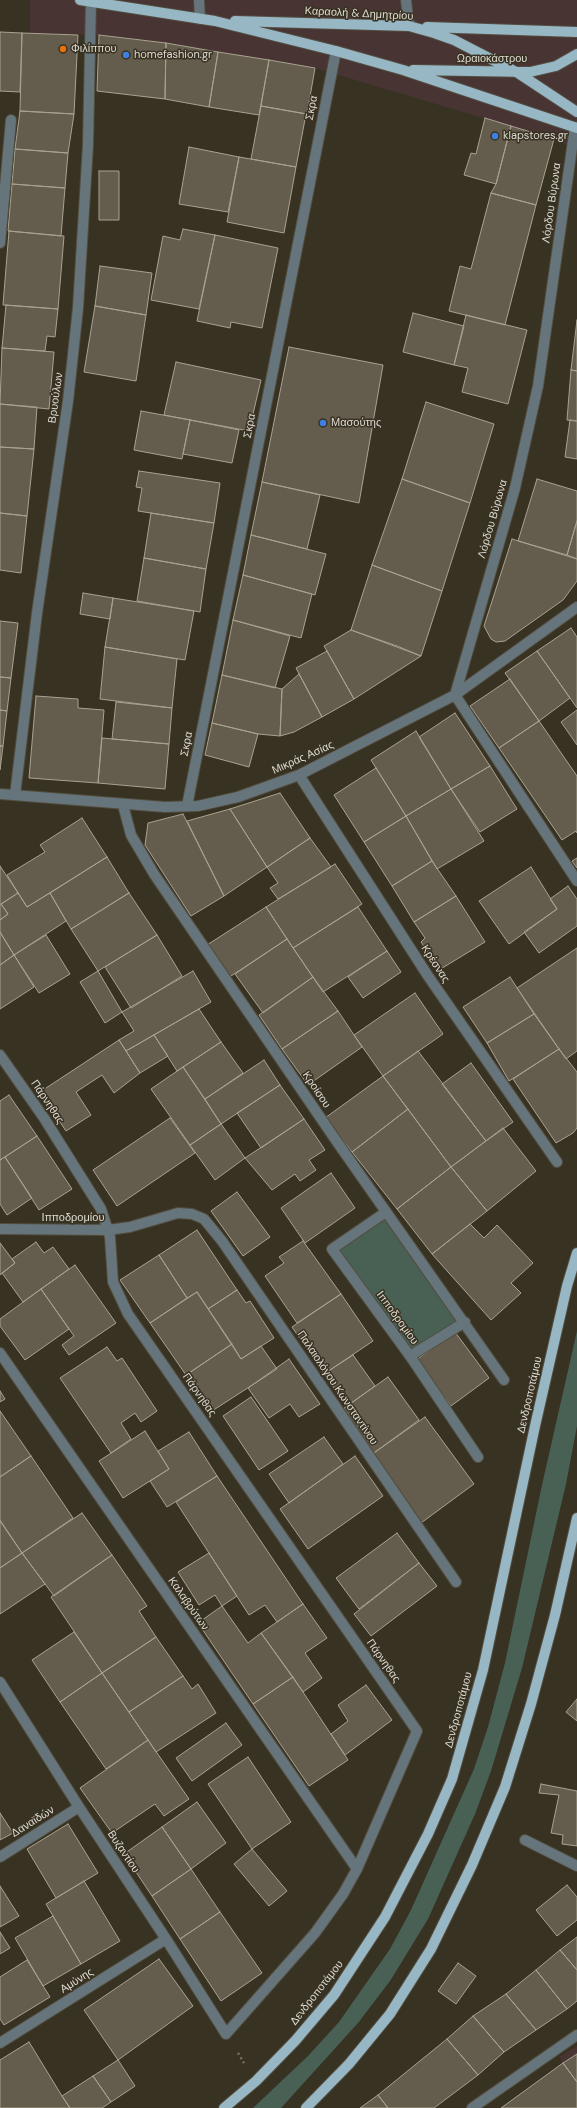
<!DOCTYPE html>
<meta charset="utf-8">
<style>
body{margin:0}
canvas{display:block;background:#383223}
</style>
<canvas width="577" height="2108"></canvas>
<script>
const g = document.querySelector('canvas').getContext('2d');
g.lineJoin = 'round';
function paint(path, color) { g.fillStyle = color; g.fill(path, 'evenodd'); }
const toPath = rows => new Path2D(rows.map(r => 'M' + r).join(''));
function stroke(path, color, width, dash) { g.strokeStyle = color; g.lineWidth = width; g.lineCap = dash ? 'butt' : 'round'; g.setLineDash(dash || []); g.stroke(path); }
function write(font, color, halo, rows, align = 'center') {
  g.font = font + ' "DM Sans",sans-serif'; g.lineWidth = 3; g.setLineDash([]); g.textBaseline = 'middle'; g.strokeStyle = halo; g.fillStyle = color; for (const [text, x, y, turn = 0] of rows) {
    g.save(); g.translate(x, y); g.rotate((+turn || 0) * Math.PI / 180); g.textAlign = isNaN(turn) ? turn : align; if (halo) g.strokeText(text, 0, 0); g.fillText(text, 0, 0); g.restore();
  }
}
paint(toPath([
 [30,0,577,0,577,149,554,139,315,68,166,43,99,35,30,33],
 [577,2046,577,2083,559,2057]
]), '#493434');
paint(toPath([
 [386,1212,465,1322,410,1356,332,1249],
 [577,1331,577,1426,566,1484,522,1668,491,1771,475,1814,428,1919,390,1981,358,2023,281,2108,253,2108,308,2056,339,2022,390,1949,411,1910,474,1769,488,1727,505,1663,542,1485]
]), '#486154');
const building = toPath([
 [0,32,22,33,20,92,0,91,0,32],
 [22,33,78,35,74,114,20,111,22,33],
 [99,35,166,43,165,99,97,91,99,35],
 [166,43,218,52,209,107,165,99,166,43],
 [218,52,269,60,259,115,209,107,218,52],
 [269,60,315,68,307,114,261,106,269,60],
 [261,106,306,114,296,167,251,159,261,106],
 [20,111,74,114,68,153,15,149,20,111],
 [485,118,511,126,496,184,464,175,471,153,476,154,485,118],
 [511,126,554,139,536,205,491,193,496,184,511,126],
 [189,147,239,157,228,212,179,204,189,147],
 [15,149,68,153,65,188,12,184,15,149],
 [239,157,296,167,284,233,227,222,239,157],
 [99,171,119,171,119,220,99,220,99,171],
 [12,184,65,188,61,236,8,231,12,184],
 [491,193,536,205,505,325,449,311,460,266,471,269,491,193],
 [183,229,215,235,199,309,151,300,163,236,180,240,183,229],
 [9,231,64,236,58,309,3,305,9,231],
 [215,235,278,248,262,328,231,322,230,328,197,321,215,235],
 [100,266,152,273,146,315,95,306,100,266],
 [6,305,58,309,55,337,47,336,45,351,2,348,6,305],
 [95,306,146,315,136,381,84,372,95,306],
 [413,313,464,326,454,365,403,352,413,313],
 [466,315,527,330,508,404,462,392,468,368,454,365,466,315],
 [577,320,577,371,571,370,577,320],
 [289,347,383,365,359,503,262,482,289,347],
 [2,348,54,352,49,409,0,404,2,348],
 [176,362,261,380,249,431,164,415,176,362],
 [571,370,577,371,577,421,567,420,571,370],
 [426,402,494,424,470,503,402,479,426,402],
 [0,404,37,407,34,449,0,447,0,404],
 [141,411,190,420,182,459,134,450,141,411],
 [190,420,239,430,232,463,183,454,190,420],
 [570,420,577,421,577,459,565,457,570,420],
 [0,447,34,449,27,516,0,513,0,447],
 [139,471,220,483,214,523,138,511,142,488,136,487,139,471],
 [402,479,470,503,442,591,372,565,402,479],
 [537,479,577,491,577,521,567,555,518,541,537,479],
 [262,482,320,495,307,549,251,535,262,482],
 [0,513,27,516,21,573,0,570,0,513],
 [151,513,214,523,206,569,144,558,151,513],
 [577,521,577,559,567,555,577,521],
 [251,535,326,554,315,595,243,575,251,535],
 [512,539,577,559,577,581,563,600,505,641,496,642,491,639,484,626,512,539],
 [144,558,206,569,200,612,137,601,144,558],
 [372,565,442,591,421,656,351,630,372,565],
 [243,575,312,594,301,638,233,620,243,575],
 [83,593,113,598,110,619,80,614,83,593],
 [113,598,194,611,185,660,105,647,113,598],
 [233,620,290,636,275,688,222,675,233,620],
 [0,621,18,623,11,678,0,677,0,621],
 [571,628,577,637,577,708,537,651,571,628],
 [351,630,397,646,421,656,354,699,324,646,351,630],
 [105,647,177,659,172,708,100,699,105,647],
 [327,651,354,699,322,717,296,668,327,651],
 [537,651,570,698,539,721,505,673,537,651],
 [299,674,322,717,294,732,280,736,282,689,299,674],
 [222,675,282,689,280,736,258,734,212,723,222,675],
 [0,677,11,678,7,711,0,710,0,677],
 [510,679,539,721,499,748,470,706,510,679],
 [36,696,78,699,78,708,104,710,98,783,29,778,36,696],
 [116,702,172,708,169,744,112,739,116,702],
 [0,710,7,711,3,746,0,746,0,710],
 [577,710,577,745,561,722,577,710],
 [455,713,490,766,451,789,419,737,455,713],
 [539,721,577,776,577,833,576,831,562,840,499,748,539,721],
 [212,723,258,734,249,767,205,755,212,723],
 [416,731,451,789,406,816,371,760,416,731],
 [102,738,169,744,165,789,98,783,102,738],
 [0,746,3,746,0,770,0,746],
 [490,766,517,809,480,832,451,789,490,766],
 [376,768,406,816,364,842,334,795,376,768],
 [451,789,484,841,437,869,406,816,451,789],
 [280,793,310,838,267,867,230,809,280,793],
 [230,809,267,867,224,896,187,821,230,809],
 [183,814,224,896,191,916,145,845,148,823,183,814],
 [406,816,432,861,392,886,364,842,406,816],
 [82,818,107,857,27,907,7,875,45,852,40,845,82,818],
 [310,838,331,867,278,899,270,888,278,883,267,867,310,838],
 [107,857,129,893,71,929,50,893,107,857],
 [577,858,577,868,572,861,577,858],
 [432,861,456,896,414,922,392,886,432,861],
 [335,864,362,904,293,948,266,907,335,864],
 [0,866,18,893,1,904,8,914,0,920,0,866],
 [531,867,557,909,509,944,479,901,531,867],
 [568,886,577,899,577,926,539,953,524,932,557,909,550,899,568,886],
 [18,893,27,907,50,893,66,921,14,955,0,932,0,920,8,914,1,904,18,893],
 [129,893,157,935,98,971,71,929,129,893],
 [456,896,485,942,439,970,421,942,425,938,414,922,456,896],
 [266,907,287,939,228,978,207,945,266,907],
 [358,907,387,951,323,992,293,948,358,907],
 [0,932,14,955,0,965,0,932],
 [46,935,70,974,39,993,14,955,46,935],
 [157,935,182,976,131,1008,105,967,157,935],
 [287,939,313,977,263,1013,235,974,287,939],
 [577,948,577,1051,566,1059,517,988,577,948],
 [387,951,401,972,363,998,348,977,387,951],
 [14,955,34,987,0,1009,0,965,14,955],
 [98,971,122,1012,105,1023,80,982,98,971],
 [193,971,211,1002,126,1051,119,1040,134,1031,122,1012,193,971],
 [313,977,338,1011,282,1049,259,1015,313,977],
 [510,977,534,1014,487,1043,463,1007,510,977],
 [415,993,443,1034,383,1076,354,1035,415,993],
 [199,1009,221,1042,177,1071,154,1035,199,1009],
 [338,1011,362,1047,308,1085,282,1049,338,1011],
 [534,1014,559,1049,509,1081,487,1043,534,1014],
 [154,1035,168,1056,140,1073,126,1051,154,1035],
 [119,1040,140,1073,114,1093,102,1075,76,1092,91,1115,66,1131,40,1092,119,1040],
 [221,1042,243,1073,205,1099,183,1067,221,1042],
 [559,1049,577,1072,577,1128,573,1133,556,1143,513,1079,559,1049],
 [418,1051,486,1141,451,1167,383,1076,418,1051],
 [264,1060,280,1085,221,1124,205,1099,264,1060],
 [471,1063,513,1122,486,1141,442,1084,471,1063],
 [183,1067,221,1124,190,1145,151,1089,183,1067],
 [383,1076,408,1109,352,1152,325,1118,383,1076],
 [280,1085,304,1119,261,1148,237,1113,280,1085],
 [9,1095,37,1136,0,1160,0,1101,9,1095],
 [408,1109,451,1167,397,1209,352,1152,408,1109],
 [170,1118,195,1153,117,1206,93,1170,170,1118],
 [304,1119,325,1150,309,1160,316,1170,300,1181,295,1174,272,1190,245,1158,304,1119],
 [221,1124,245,1158,215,1180,190,1145,221,1124],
 [503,1128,536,1171,487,1211,451,1167,503,1128],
 [37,1136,72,1189,39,1210,5,1157,37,1136],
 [5,1157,32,1198,7,1215,0,1204,0,1160,5,1157],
 [451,1167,487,1211,432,1254,397,1209,451,1167],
 [331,1173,355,1208,305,1243,281,1208,331,1173],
 [237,1192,270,1237,243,1256,211,1211,237,1192],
 [470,1224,484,1238,497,1225,533,1263,511,1283,521,1293,491,1320,432,1254,470,1224],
 [197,1230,237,1290,208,1309,197,1292,187,1298,159,1255,197,1230],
 [303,1241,341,1294,297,1323,265,1276,284,1263,279,1257,303,1241],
 [36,1242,44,1253,53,1247,69,1269,23,1302,2,1273,15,1263,12,1259,36,1242],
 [0,1243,15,1263,0,1275,0,1243],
 [159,1255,187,1298,150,1323,120,1280,159,1255],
 [75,1265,116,1323,69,1355,62,1345,74,1336,41,1289,75,1265],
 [41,1289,69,1329,25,1360,0,1326,0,1319,41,1289],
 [237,1290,246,1303,250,1301,274,1338,241,1359,208,1309,237,1290],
 [197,1292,232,1344,186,1375,150,1323,197,1292],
 [341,1294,373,1341,324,1374,292,1327,341,1294],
 [455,1332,489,1378,451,1406,416,1360,455,1332],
 [232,1344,241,1359,261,1346,277,1369,212,1411,186,1375,232,1344],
 [107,1347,117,1361,122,1358,157,1411,141,1422,135,1413,121,1423,131,1439,111,1453,60,1378,107,1347],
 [353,1355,375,1386,347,1406,324,1374,353,1355],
 [289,1359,320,1404,299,1417,290,1404,269,1418,248,1388,289,1359],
 [388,1377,419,1420,371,1455,340,1411,388,1377],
 [0,1391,5,1399,0,1402,0,1391],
 [251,1397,288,1451,259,1470,223,1416,251,1397],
 [0,1411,31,1456,0,1477,0,1411],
 [425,1417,474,1484,421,1523,371,1455,425,1417],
 [145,1431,169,1469,123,1498,99,1461,145,1431],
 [189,1432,217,1476,167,1507,150,1481,169,1469,158,1451,189,1432],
 [324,1437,343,1464,289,1503,269,1474,324,1437],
 [31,1456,73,1518,22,1553,0,1520,0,1477,31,1456],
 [355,1456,383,1496,308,1549,280,1509,355,1456],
 [217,1476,303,1604,277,1622,265,1605,249,1615,176,1502,217,1476],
 [82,1513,112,1555,54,1596,22,1553,82,1513],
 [0,1521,22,1553,0,1568,0,1521],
 [397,1533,419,1563,359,1609,336,1578,397,1533],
 [22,1553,45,1584,0,1614,0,1568,22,1553],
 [209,1553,237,1596,222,1606,215,1595,199,1605,178,1572,209,1553],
 [112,1555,147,1606,139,1611,156,1637,102,1673,51,1597,112,1555],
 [419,1563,437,1586,371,1636,354,1614,419,1563],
 [303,1604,327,1638,305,1653,322,1678,303,1692,261,1633,303,1604],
 [222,1606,248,1643,261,1633,293,1677,253,1704,198,1623,222,1606],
 [74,1632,102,1673,60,1702,32,1660,74,1632],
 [156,1637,183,1676,129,1712,102,1673,156,1637],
 [102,1673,148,1740,106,1769,60,1702,102,1673],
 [183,1676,192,1689,198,1684,216,1713,156,1752,129,1712,183,1676],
 [293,1677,348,1760,309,1786,253,1704,293,1677],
 [366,1685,392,1720,345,1755,331,1734,348,1721,338,1705,366,1685],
 [577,1699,577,1721,566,1712,577,1699],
 [226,1723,242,1745,192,1781,176,1758,226,1723],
 [148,1740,189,1799,164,1816,155,1804,112,1833,80,1788,148,1740],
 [248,1757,291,1822,252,1849,208,1784,248,1757],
 [541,1784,577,1791,577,1846,562,1844,563,1835,551,1833,559,1795,539,1793,541,1784],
 [197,1802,226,1843,191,1869,162,1827,197,1802],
 [0,1813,13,1833,0,1840,0,1813],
 [68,1824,98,1873,56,1898,27,1849,68,1824],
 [162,1827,191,1869,152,1896,124,1854,162,1827],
 [252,1849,287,1891,269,1906,234,1864,252,1849],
 [191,1869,220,1912,180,1939,152,1896,191,1869],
 [84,1881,120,1941,81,1964,46,1904,84,1881],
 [567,1885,577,1897,577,1920,557,1936,536,1910,567,1885],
 [0,1886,19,1916,0,1927,0,1886],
 [220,1912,262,1973,221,2001,180,1939,220,1912],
 [53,1916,81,1964,43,1986,15,1938,53,1916],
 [0,1932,10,1948,0,1954,0,1932],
 [577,1937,577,1970,560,1950,577,1937],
 [560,1950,577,1970,577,2001,567,2009,536,1970,560,1950],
 [159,1959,193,2006,118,2060,84,2010,159,1959],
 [27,1960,50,1997,4,2025,0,2019,0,1977,27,1960],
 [458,1963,476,1976,456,2004,438,1991,458,1963],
 [536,1970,567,2009,536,2030,506,1994,536,1970],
 [506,1994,536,2030,504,2052,473,2016,506,1994],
 [473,2016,504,2052,478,2075,447,2039,473,2016],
 [447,2039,478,2075,434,2108,388,2108,378,2095,447,2039],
 [29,2042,62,2096,70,2108,0,2108,0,2060,29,2042],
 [577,2054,577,2082,563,2063,577,2054],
 [118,2060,135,2086,111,2102,93,2076,118,2060],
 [563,2063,577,2082,577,2108,501,2108,563,2063],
 [93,2076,111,2102,102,2108,70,2108,62,2096,93,2076],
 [378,2095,388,2108,360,2108,378,2095]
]);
paint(building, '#645d4d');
stroke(building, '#a9a290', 1);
const minor = toPath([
 [199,0,200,19],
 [406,0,409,26],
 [575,127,538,386,515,488,455,695,577,881],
 [0,243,11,120],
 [299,775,428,976,557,1162],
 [0,794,165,807,198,806,238,797,299,775,455,695,577,607],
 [15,795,37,613,68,401,78,308,88,145,91,1],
 [123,805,131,835,154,874,335,1139,504,1380],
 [187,806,336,51],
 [0,1055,44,1118,101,1209,110,1237,113,1282,128,1314,417,1731,357,1869,343,1894,315,1933,226,2034,166,1939,79,1807,0,1682],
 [386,1212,332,1249,410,1356,478,1457],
 [0,1229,108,1230,130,1227,178,1213,192,1214,204,1219,222,1241,456,1582],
 [0,1353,357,1869],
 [410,1356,465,1322],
 [525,1840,577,1866],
 [0,1857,79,1807],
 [0,2043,166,1939],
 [472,2108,577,2035]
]);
const major = toPath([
 [80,0,215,21,336,51,403,70,577,128],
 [235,21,409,26,434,33,454,40,518,73,577,112],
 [427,27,577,32],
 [413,70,530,72,556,66,577,54],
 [224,2108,256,2081,295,2041,334,1995,385,1917,428,1834,452,1779,483,1670,535,1426,567,1286,577,1253],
 [306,2108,349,2064,390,2014,431,1949,472,1865,505,1787,531,1704,555,1615,577,1518]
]);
stroke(minor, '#534d3f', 12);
stroke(major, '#534d3f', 12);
stroke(toPath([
 [238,2053,244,2063]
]), '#767164', 2.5, [2, 3]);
stroke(minor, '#66757c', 10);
stroke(major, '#98b7c5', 10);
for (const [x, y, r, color] of [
 [63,49,4,"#e8710a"],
 [126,55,4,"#3f7fe0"],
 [495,136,4,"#3f7fe0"],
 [323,423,4,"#3f7fe0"]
]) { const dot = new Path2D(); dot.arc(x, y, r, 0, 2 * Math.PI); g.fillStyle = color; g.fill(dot); stroke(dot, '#383223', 1.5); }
write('11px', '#dfdbd2', '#383223', [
 ["Καραολή & Δημητρίου",359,14,3],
 ["Ωραιοκάστρου",492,59],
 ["Σκρα",312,108,-79],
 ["Λόρδου Βύρωνα",552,203,-82],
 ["Βρυούλων",56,398,-82],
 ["Σκρα",250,426,-79],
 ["Λόρδου Βύρωνα",493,519,-74],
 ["Σκρα",187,744,-79],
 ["Μικράς Ασίας",303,758,-24],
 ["Κρέσνας",435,964,57],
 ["Κροίσου",316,1090,56],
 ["Πάρνηθας",47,1102,56],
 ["Ιπποδρομίου",73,1218],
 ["Ιπποδρομίου",397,1318,54],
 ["Παλαιολόγου Κωνσταντίνου",337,1388,56],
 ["Πάρνηθας",199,1395,55],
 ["Δενδροποτάμου",530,1395,-77],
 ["Καλαβρύτων",188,1604,55],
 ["Πάρνηθας",383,1661,55],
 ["Δενδροποτάμου",459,1710,-75],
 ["Δαναϊδών",33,1822,-32],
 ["Βυζαντίου",123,1852,56],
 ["Αμύνης",77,1981,-32],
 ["Δενδροποτάμου",317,1993,-52]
]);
write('11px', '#dfdbd2', '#383223', [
 ["Φιλίππου",71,49],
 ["homefashion.gr",134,55],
 ["klapstores.gr",503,136],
 ["Μασούτης",331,423]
], 'left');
</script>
